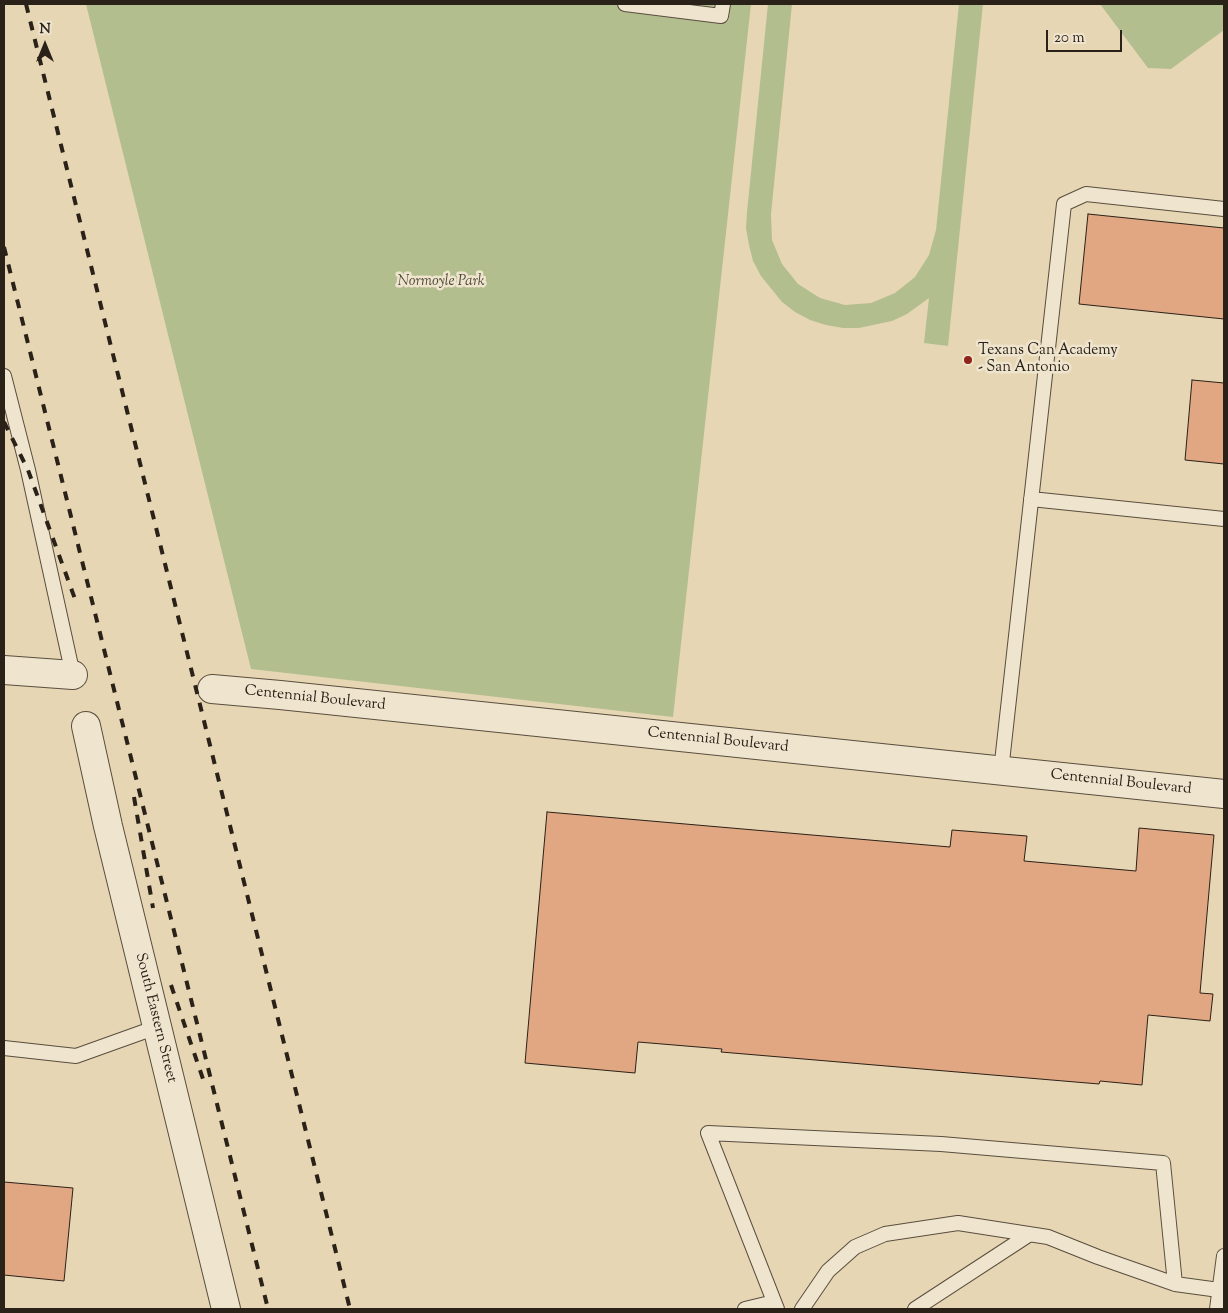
<!DOCTYPE html>
<style>
body{margin:0}
#map{position:relative;width:1228px;height:1313px;overflow:hidden;background:#e7d6b3;font-family:"Sorts Mill Goudy",serif}
canvas{display:block}
.frame{position:absolute;inset:0;border:5px solid #2a2118;pointer-events:none}
.north{position:absolute;left:20px;top:20px;width:50px;height:50px;-webkit-text-stroke:4px #efe4ce;paint-order:stroke;rotate:0deg;font-size:14px;font-weight:700;line-height:20px;text-align:center;color:#2a2118}
.north::after{content:'';display:block;margin:auto;width:18px;height:22px;background:#2a2118;clip-path:polygon(50% 0,100% 100%,50% 72%,0 100%)}
.scale{position:absolute;left:1046px;top:30px;width:76px;height:22px;box-sizing:border-box;border:2px solid #2a2118;border-top:0;padding-left:6px;font-size:15px;line-height:18px;white-space:nowrap;color:#2a2118;-webkit-text-stroke:4px #efe4ce;paint-order:stroke}
</style>
<div id="map">
<canvas width="1228" height="1313"></canvas>
<div class="frame"></div>
<div class="north">N</div>
<div class="scale">20 m</div>
</div>
<script>
const g = document.querySelector('canvas').getContext('2d');
g.lineJoin = 'round';
function paint(path, color) { g.fillStyle = color; g.fill(path, 'evenodd'); }
const toPath = rows => new Path2D(rows.map(r => 'M' + r).join(''));
function stroke(path, color, width, dash) { g.strokeStyle = color; g.lineWidth = width; g.lineCap = dash ? 'butt' : 'round'; g.setLineDash(dash || []); g.stroke(path); }
function write(font, color, halo, rows, align = 'center') {
  g.font = font + ' "Sorts Mill Goudy",serif'; g.lineWidth = 5; g.setLineDash([]); g.textBaseline = 'middle'; g.strokeStyle = halo; g.fillStyle = color; for (const [text, x, y, turn = 0] of rows) {
    g.save(); g.translate(x, y); g.rotate((+turn || 0) * Math.PI / 180); g.textAlign = isNaN(turn) ? turn : align; if (halo) g.strokeText(text, 0, 0); g.fillText(text, 0, 0); g.restore();
  }
}
paint(toPath([
 [86,4,751,4,673,717,251,669],
 [768,4,792,4,771,214,772,240,782,264,798,284,820,298,845,305,871,303,895,293,915,277,929,255,936,230,959,4,983,4,948,346,924,343,929,298,907,314,892,321,859,328,843,328,826,325,810,320,795,312,782,302,761,276,753,261,749,245,746,228,747,212],
 [1100,4,1224,4,1224,30,1171,69,1148,68]
]), '#b3be8e');
const building = toPath([
 [1088,214,1224,228,1224,319,1079,304,1088,214],
 [1192,380,1224,383,1224,464,1185,460,1192,380],
 [547,812,950,847,952,830,1027,836,1024,861,1136,871,1139,828,1214,835,1200,993,1213,994,1210,1021,1148,1015,1142,1085,1100,1081,1099,1084,721,1052,722,1049,638,1042,635,1073,525,1063,547,812],
 [4,1182,73,1188,64,1281,4,1275,4,1182]
]);
paint(building, '#e1a682');
stroke(building, '#2a2118', 1);
const lane = toPath([
 [625,4,721,16,723,4],
 [4,376,28,470,73,675],
 [1031,499,1224,519],
 [1001,771,1064,204,1086,194,1224,209],
 [4,1048,76,1056,157,1027],
 [745,1309,774,1302],
 [777,1309,708,1133,941,1144,1163,1163,1175,1284],
 [802,1309,828,1271,855,1247,885,1234,958,1223,1048,1237,1098,1257,1175,1284,1219,1290],
 [915,1309,1030,1234],
 [1217,1309,1224,1256]
]);
const street = toPath([
 [4,670,73,675],
 [212,689,280,695,1224,794],
 [86,726,108,826,226,1309]
]);
stroke(lane, '#594e3f', 16);
stroke(street, '#594e3f', 30);
stroke(lane, '#efe4ce', 14);
stroke(street, '#efe4ce', 28);
stroke(toPath([
 [26,4,350,1309],
 [4,247,268,1309],
 [4,422,28,470,75,599],
 [134,797,153,908],
 [171,985,204,1082]
]), '#2a2118', 4, [9, 9]);
for (const [x, y, r, color] of [
 [968,360,5,"#8f2418"]
]) { const dot = new Path2D(); dot.arc(x, y, r, 0, 2 * Math.PI); g.fillStyle = color; g.fill(dot); stroke(dot, '#efe4ce', 2); }
write('italic 15px', '#4c4836', '#efe4ce', [
 ["Normoyle Park",441,282]
]);
write('15px', '#2a2118', '#efe4ce', [
 ["Texans Can Academy",978,351],
 ["- San Antonio",978,368]
], 'left');
write('15px', '#2a2118', '#efe4ce', [
 ["Centennial Boulevard",315,699,6],
 ["Centennial Boulevard",718,741,6],
 ["Centennial Boulevard",1121,783,6],
 ["South Eastern Street",155,1018,76]
]);
</script>
